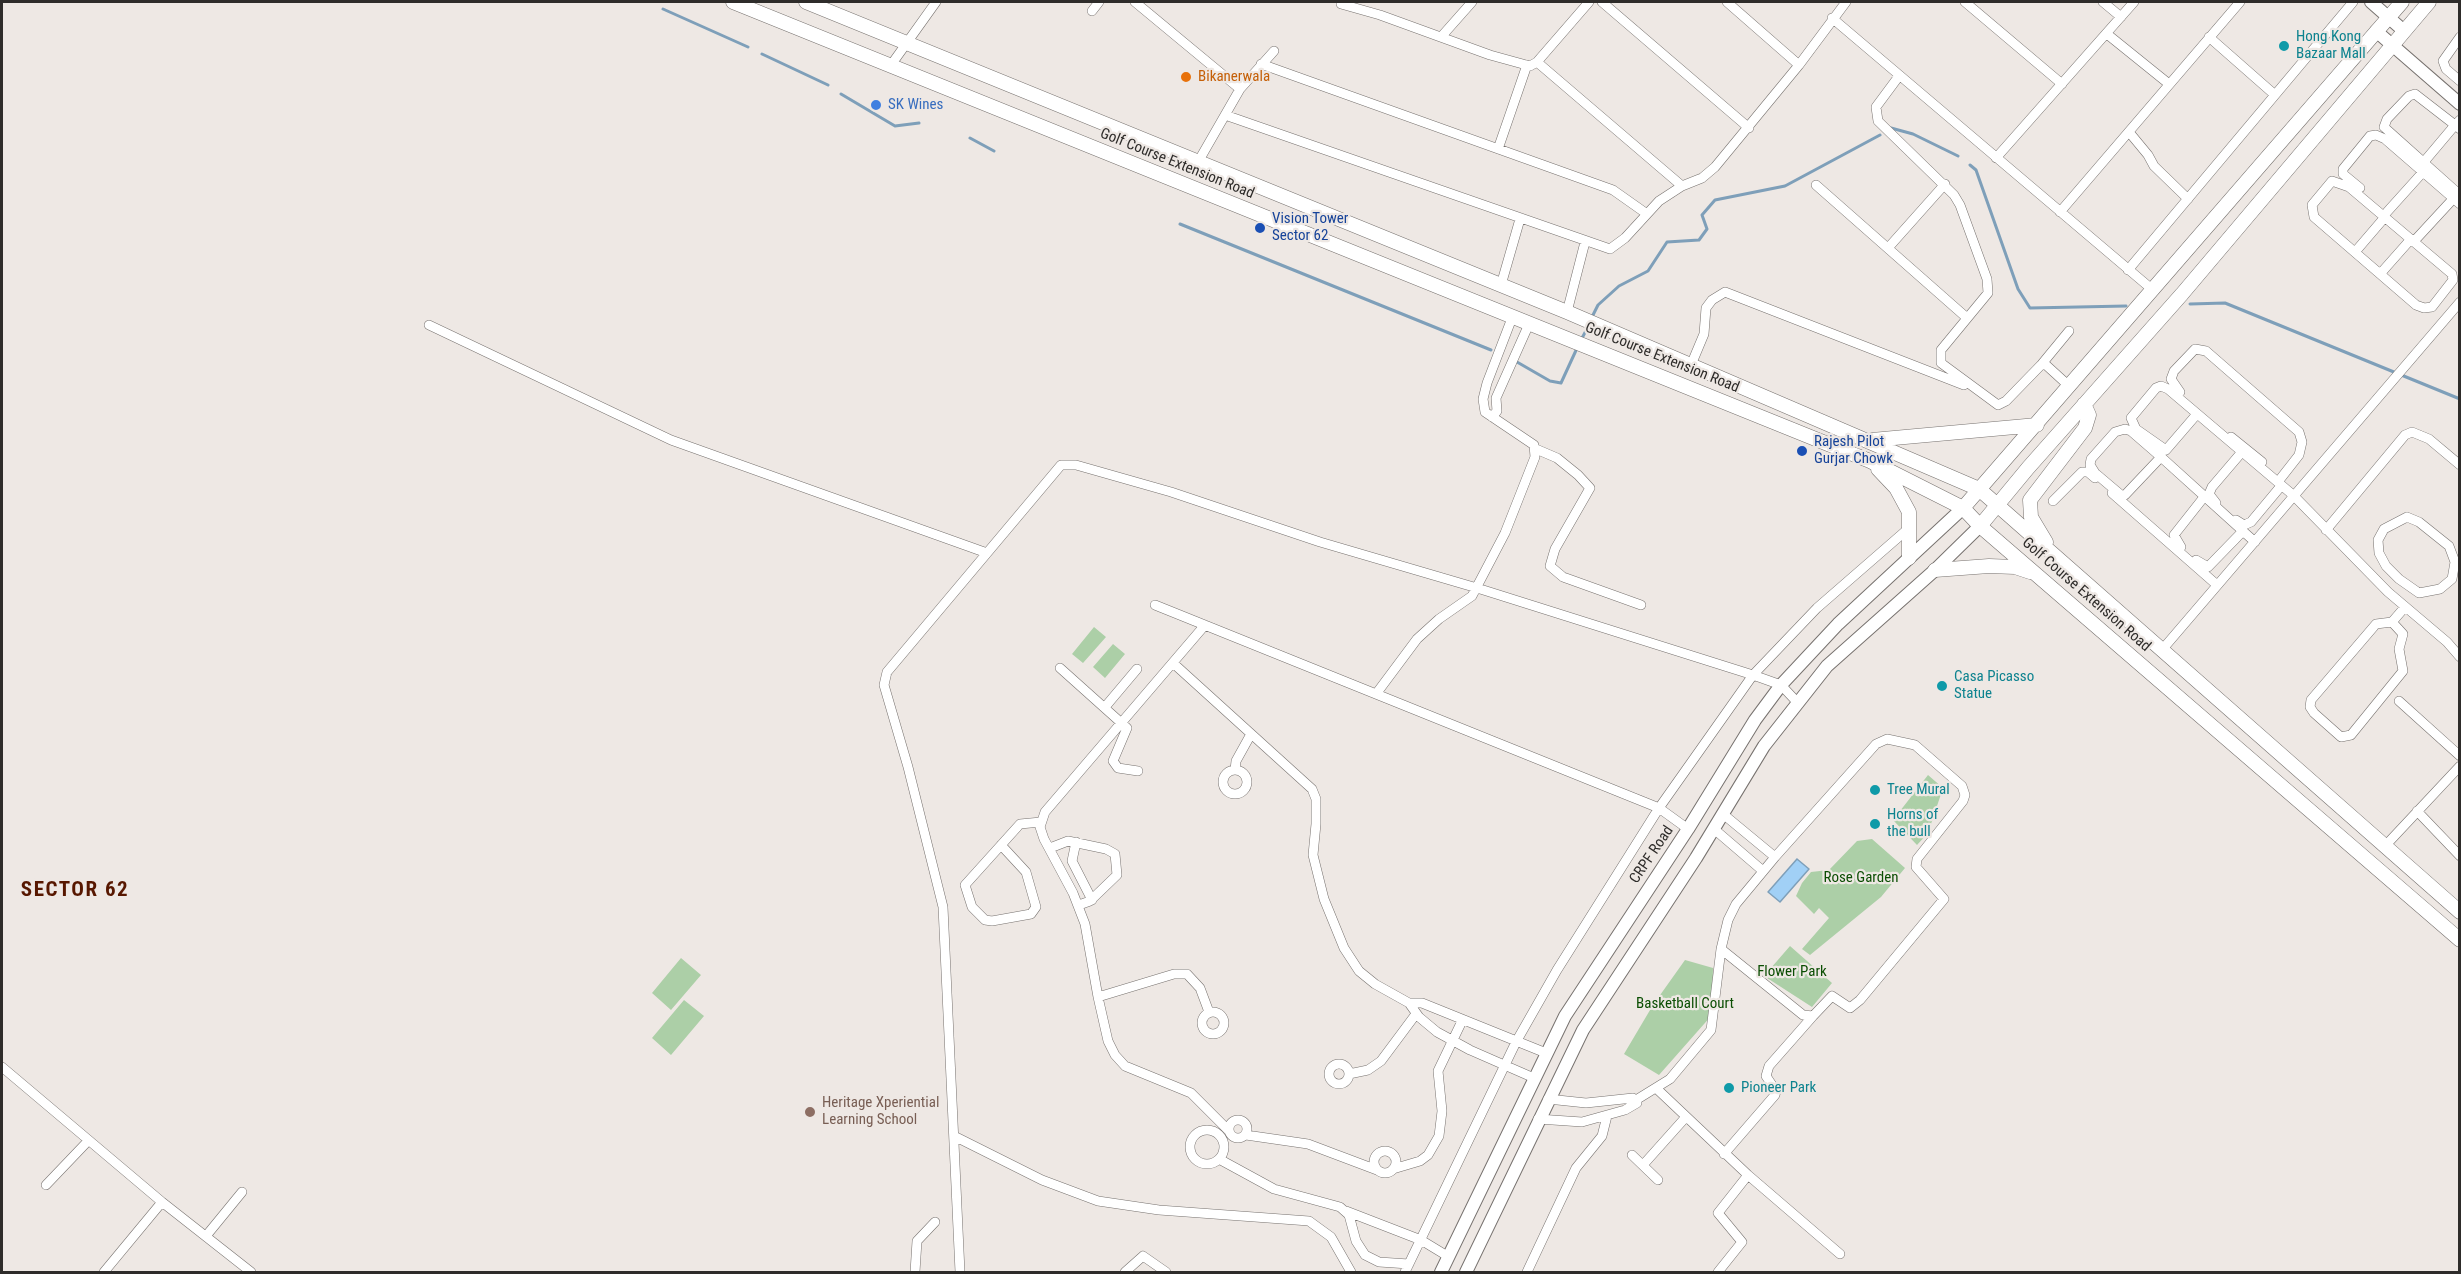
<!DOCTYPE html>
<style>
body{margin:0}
#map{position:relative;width:2461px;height:1274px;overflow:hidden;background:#eee8e4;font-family:"Roboto Condensed",sans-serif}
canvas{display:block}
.frame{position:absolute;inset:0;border:3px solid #2e2c2a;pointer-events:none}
</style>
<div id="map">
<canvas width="2461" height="1274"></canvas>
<div class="frame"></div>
</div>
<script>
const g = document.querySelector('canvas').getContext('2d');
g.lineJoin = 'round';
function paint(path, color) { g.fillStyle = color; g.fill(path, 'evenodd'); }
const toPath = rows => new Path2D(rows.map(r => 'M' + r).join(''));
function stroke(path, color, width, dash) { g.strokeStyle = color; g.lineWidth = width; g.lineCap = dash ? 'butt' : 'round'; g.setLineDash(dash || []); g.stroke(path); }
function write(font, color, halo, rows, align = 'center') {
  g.font = font + ' "Roboto Condensed",sans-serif'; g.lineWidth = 4.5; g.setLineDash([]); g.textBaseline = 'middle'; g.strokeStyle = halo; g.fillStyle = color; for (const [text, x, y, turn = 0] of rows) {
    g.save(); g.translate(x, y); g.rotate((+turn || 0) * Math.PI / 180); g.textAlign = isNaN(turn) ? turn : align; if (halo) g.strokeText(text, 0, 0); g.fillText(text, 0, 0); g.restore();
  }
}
paint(toPath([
 [1094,627,1106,637,1083,663,1072,654],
 [1113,644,1125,654,1105,678,1093,667],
 [1928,775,1943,788,1928,833,1917,845,1893,820],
 [1872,839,1905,868,1881,897,1810,955,1802,949,1829,918,1819,908,1814,914,1796,896,1802,883,1811,872,1829,870,1857,841],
 [1790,946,1832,983,1812,1007,1764,976],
 [681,958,701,975,671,1010,652,993],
 [1685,960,1713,968,1712,1015,1659,1075,1624,1054,1653,1005],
 [684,1000,704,1016,671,1055,652,1038]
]), '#accfa7');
const water = toPath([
 [1797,859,1809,869,1780,902,1768,892,1797,859]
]);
paint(water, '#a1d0f6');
stroke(water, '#7e9fb9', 1.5);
stroke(toPath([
 [663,9,748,47],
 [762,54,828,85],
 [841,94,895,126,919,123],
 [1891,128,1913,134,1958,156],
 [970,138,994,151],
 [1970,165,1976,170,2018,289,2030,308,2126,306],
 [1180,224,1491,350],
 [2190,304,2225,303,2460,399],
 [1591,319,1598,305,1619,286,1648,271,1667,242,1699,240,1707,229,1702,215,1715,200,1785,186,1880,135],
 [1581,340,1589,325],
 [1517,362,1550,381,1561,383,1578,346]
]), '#7e9fb9', 3);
const minor = toPath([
 [1135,2,1240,89],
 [1602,2,1749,128],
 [1727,2,1799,65],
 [1965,2,2062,84],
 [2103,2,2121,17],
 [1341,4,1380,15,1490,55,1530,66,1537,62,1589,2],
 [1092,11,1099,2],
 [1832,18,2154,291],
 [2107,34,2169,84],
 [1441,37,1472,2],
 [2209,37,2275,95],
 [2460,37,2443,61,2446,69,2460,81],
 [1537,62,1682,186],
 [1261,64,1613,190,1647,214],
 [891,65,936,2],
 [1899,76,1876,107,1878,121,1954,195,1960,205,1987,279,1988,293,1941,350,1941,363,1998,405,2006,401,2041,365,2046,365,2069,386],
 [1225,115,1610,249,1625,238,1659,201,1682,186,1702,178,1715,167,1799,65,1846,2],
 [2460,120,2455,125,2415,94,2409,96,2387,119,2384,127,2460,195],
 [2129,132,2148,155,2154,166,2188,199],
 [1498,149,1527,65],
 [1996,158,2134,2],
 [1198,162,1240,89,1274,51],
 [2423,163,2455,125,2460,129],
 [2332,181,2349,187,2452,274,2453,280,2432,307,2424,308,2416,305,2314,217,2312,205,2332,181],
 [1816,185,1967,318],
 [2360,188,2343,174,2343,169,2370,136,2376,135,2385,139,2460,204],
 [2060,212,2240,2],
 [2387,212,2423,172],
 [2417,238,2453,199],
 [1888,248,1945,184],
 [2355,252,2385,217],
 [2128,270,2353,2],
 [2380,274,2411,239],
 [1501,285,1520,219],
 [1567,312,1585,242],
 [429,325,671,440,987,553],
 [1691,365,1704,334,1706,308,1712,300,1725,292,1964,385],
 [2041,365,2069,331],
 [2180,392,2171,379,2174,371,2195,349,2206,351,2299,432,2302,442,2299,455,2281,478],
 [2197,414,2166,450,2136,429,2131,418,2156,388,2161,386,2168,389,2293,495,2388,592,2447,642,2460,657],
 [1492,417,1497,411,1496,398,1529,324],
 [2231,437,2262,462],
 [1536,449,1557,458,1578,475,1590,488,1555,549,1550,566,1563,577,1641,605],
 [2161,457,2125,495,2121,495,2095,473,2090,465,2091,459,2115,432,2125,429,2131,431,2161,457,2255,542],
 [2112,493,2217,585],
 [2053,501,2082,472,2088,472,2095,478],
 [2216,503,2209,494,2212,487,2241,453],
 [2407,517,2419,522,2449,546,2455,562,2452,579,2440,589,2419,593,2399,579,2386,566,2379,553,2378,540,2384,529,2407,517],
 [2236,520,2244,525,2251,522,2281,486],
 [2326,530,2405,435,2412,432,2429,439,2460,465],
 [2181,547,2174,535,2204,497],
 [2196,560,2208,567,2243,531],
 [1155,605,1659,808,1688,829],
 [2392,622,2403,634,2399,649,2403,671,2351,735,2341,737,2314,713,2310,707,2311,700,2376,624,2392,622,2405,607],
 [1205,625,1045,812,1040,827,1044,839,1073,893,1085,924,1098,997,1108,1041,1115,1055,1125,1066,1191,1093,1229,1131],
 [2161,651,2460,302],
 [1173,663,1312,789,1316,799,1316,824,1313,855,1324,899,1344,948,1359,971,1375,984,1409,1003,1422,1003,1546,1053],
 [1060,668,1127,728,1113,761,1118,768,1138,771],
 [1376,694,1417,639,1439,619,1472,596,1505,533,1535,457,1534,445,1485,412,1483,399,1487,383,1512,318],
 [2399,701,2460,756],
 [1105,707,1137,669],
 [1235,770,1236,761,1251,734],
 '1223 782a12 12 0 1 1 24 0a12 12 0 1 1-24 0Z',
 [2417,811,2460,856],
 [1723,814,1775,857,1876,744,1887,739,1915,745,1962,786,1965,795,1963,801,1917,859,1916,867,1944,899,1860,1000,1850,1008,1832,996,1813,1016,1803,1015,1721,949,1728,920,1736,904,1775,857],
 [1714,829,1763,871],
 [1076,842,1072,861,1092,900],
 [1001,845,1026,872,1036,907,1031,914,992,921,985,920,972,907,965,885,1020,824,1041,822],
 [2386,845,2460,766],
 [1050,848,1068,841,1106,849,1115,854,1117,875,1090,901,1079,905],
 [1098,997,1174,974,1187,974,1200,988,1209,1012],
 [1409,1003,1419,1017,1437,1032,1470,1050,1534,1078],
 '1202 1023a11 11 0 1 1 22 0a11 11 0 1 1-22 0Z',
 '1329 1074a10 10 0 1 1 20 0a10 10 0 1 1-20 0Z',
 [2,1067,162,1202,251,1272],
 [1349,1074,1368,1070,1381,1061,1416,1014],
 [1657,1089,1748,1175,1840,1254],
 [1636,1100,1670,1079,1711,1030,1721,949],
 [1538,1119,1582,1122,1625,1110,1637,1103,1633,1098,1586,1103,1548,1099],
 '1229 1129a9 9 0 1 1 18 0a9 9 0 1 1-18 0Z',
 '1190 1147a17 17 0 1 1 34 0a17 17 0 1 1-34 0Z',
 [1246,1135,1308,1144,1377,1170],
 [954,1136,1042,1180,1098,1201,1159,1210,1309,1221,1331,1237,1351,1272],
 '1374 1162a11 11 0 1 1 22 0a11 11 0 1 1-22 0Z',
 [1724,1154,1775,1095,1776,1091,1766,1076,1769,1066,1813,1016],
 [1632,1155,1658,1180],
 [1219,1159,1274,1189,1340,1207,1349,1215,1356,1241,1365,1255,1379,1262,1409,1264],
 [1643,1165,1685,1118],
 [1393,1169,1420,1161,1428,1155,1439,1136,1442,1111,1438,1071,1462,1021],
 [46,1185,88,1141],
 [1346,1211,1421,1240,1449,1257],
 [206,1236,242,1192],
 [104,1272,162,1202],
 [915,1272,917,1241,935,1222],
 [960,1272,943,907,908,767,884,685,887,672,1061,465,1076,465,1171,492,1320,542,1477,588,1753,675,1781,685,1797,702],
 [1125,1272,1143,1256,1166,1272],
 [1405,1272,1516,1042,1557,970,1659,808,1753,675,1817,608,1909,528],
 [1527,1272,1576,1168,1602,1136,1607,1116],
 [1718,1272,1742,1242,1718,1213,1748,1175]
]);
const tertiary = toPath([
 [2371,2,2404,31],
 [2376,31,2460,104],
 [1441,1272,1565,1016,1688,829,1755,720,1781,685,1838,624,1963,508],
 [1466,1272,1583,1030,1696,858,1764,746,1827,666,1935,570,1980,526]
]);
const secondary = toPath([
 [733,2,1870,461,1963,508,1980,526,2460,940],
 [806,2,1567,312,1979,489,2460,912],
 [1872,440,2037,425],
 [1878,469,1896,488,1909,512,1909,558],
 [1963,508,2402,2],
 [1980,526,2028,468,2182,294,2429,2],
 [2046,542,2031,517,2030,500,2085,428,2089,415,2084,404],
 [1935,570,1989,566,2015,567,2030,572]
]);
stroke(minor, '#77726f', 10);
stroke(tertiary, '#77726f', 14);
stroke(secondary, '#77726f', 15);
stroke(minor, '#fff', 9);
stroke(tertiary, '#fff', 12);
stroke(secondary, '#fff', 14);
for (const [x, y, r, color] of [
 [2284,46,6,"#0f9aa8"],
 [1186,77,6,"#e8710a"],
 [876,105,6,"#3f7fe0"],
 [1260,228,6,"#1a4fb4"],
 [1802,451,6,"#1a4fb4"],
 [1942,686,6,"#0f9aa8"],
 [1875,790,6,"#0f9aa8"],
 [1875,824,6,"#0f9aa8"],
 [1729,1088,6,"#0f9aa8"],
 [810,1112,6,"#8d6e63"]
]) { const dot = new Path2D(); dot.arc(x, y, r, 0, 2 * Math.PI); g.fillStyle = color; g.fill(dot); stroke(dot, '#eee8e4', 2); }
write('15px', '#0d838f', '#eee8e4', [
 ["Hong Kong",2296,37],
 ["Bazaar Mall",2296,54],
 ["Casa Picasso",1954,677],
 ["Statue",1954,694],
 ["Tree Mural",1887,790],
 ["Horns of",1887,815],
 ["the bull",1887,832],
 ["Pioneer Park",1741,1088]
], 'left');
write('15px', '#c56008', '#eee8e4', [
 ["Bikanerwala",1198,77]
], 'left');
write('15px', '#366cbe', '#eee8e4', [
 ["SK Wines",888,105]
], 'left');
write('15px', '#2e2c2a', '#eee8e4', [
 ["Golf Course Extension Road",1177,164,22],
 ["Golf Course Extension Road",1662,358,22],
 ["Golf Course Extension Road",2086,595,41],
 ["CRPF Road",1652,855,-56]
]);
write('15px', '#164399', '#eee8e4', [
 ["Vision Tower",1272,219],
 ["Sector 62",1272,236],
 ["Rajesh Pilot",1814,442],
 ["Gurjar Chowk",1814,459]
], 'left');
write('15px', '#0b4e03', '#eee8e4', [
 ["Rose Garden",1861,878],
 ["Flower Park",1792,972],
 ["Basketball Court",1685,1004]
]);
write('15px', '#785e54', '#eee8e4', [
 ["Heritage Xperiential",822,1103],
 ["Learning School",822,1120]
], 'left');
g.letterSpacing = '1.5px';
write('bold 21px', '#571700', '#eee8e4', [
 ["SECTOR 62",75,891]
]);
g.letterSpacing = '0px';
</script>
